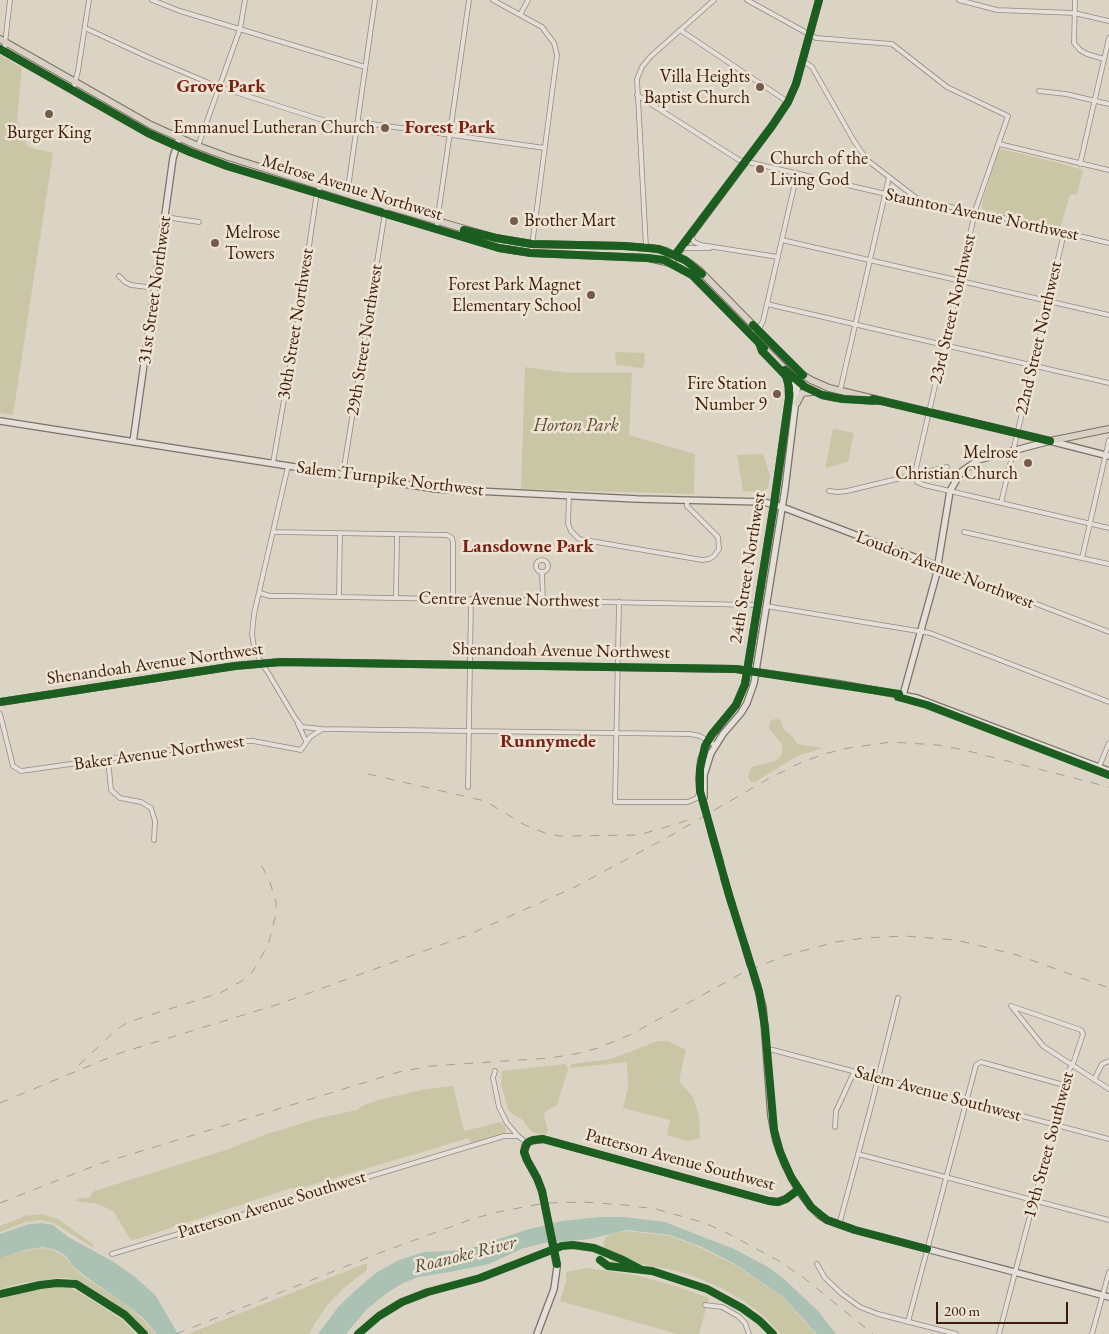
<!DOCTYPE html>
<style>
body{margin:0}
#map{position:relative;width:1109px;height:1334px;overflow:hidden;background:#dbd3c4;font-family:"EB Garamond",serif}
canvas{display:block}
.scale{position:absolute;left:936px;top:1302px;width:132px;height:22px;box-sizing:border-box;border:2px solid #3e1c09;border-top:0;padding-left:6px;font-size:15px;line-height:18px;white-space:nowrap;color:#3e1c09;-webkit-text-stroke:4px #ede4d3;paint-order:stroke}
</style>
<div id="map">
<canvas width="1109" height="1334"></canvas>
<div class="scale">200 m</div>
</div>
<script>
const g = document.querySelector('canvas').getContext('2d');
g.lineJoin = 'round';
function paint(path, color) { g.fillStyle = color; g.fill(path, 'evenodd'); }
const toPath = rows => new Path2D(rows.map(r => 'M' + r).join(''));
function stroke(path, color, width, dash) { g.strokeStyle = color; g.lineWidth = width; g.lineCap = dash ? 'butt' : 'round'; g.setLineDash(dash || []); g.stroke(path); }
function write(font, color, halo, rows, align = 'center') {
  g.font = font + ' "EB Garamond",serif'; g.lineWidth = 5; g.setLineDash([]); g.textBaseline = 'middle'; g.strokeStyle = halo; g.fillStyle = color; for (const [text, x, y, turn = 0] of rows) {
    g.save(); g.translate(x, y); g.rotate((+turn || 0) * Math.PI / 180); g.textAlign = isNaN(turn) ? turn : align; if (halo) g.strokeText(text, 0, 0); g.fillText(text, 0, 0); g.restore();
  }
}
paint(toPath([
 [0,55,22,68,17,121,28,147,53,153,13,415,0,413],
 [1001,149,1059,163,1083,170,1077,194,1070,195,1060,228,982,209,982,203,998,152],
 [617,352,643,353,645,355,644,366,642,368,616,365,615,354],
 [525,367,569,373,632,373,629,435,695,454,694,494,521,489],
 [833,429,854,433,848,462,825,468],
 [763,454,770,476,768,488,762,492,743,491,737,455],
 [775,719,778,719,781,721,784,730,793,737,797,744,823,748,797,756,755,782,751,782,748,777,751,767,772,762,778,759,782,754,782,744,769,729,770,721],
 [658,1041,668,1041,686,1050,679,1081,693,1097,699,1116,700,1138,688,1141,667,1135,670,1120,623,1108,628,1088,627,1062,570,1068,571,1064,611,1059],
 [564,1064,567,1066,568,1070,557,1105,545,1112,544,1117,548,1131,545,1135,535,1133,530,1130,523,1120,511,1113,508,1109,501,1085,502,1071],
 [453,1086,464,1131,501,1122,505,1126,506,1132,504,1134,470,1143,469,1138,301,1188,291,1188,134,1240,130,1239,114,1212,99,1204,75,1201,78,1198,89,1198,94,1191,226,1150,264,1135,319,1118,357,1110,362,1106,378,1100,426,1089],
 [42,1214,58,1219,94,1245,92,1247,54,1223,41,1220,25,1222,0,1232,0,1226,25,1216],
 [626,1231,670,1236,701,1248,735,1265,782,1297,816,1334,781,1334,765,1317,744,1301,721,1288,698,1278,674,1270,645,1265,611,1262,603,1252,605,1237,610,1234],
 [43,1248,55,1251,65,1257,73,1267,84,1277,124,1303,141,1318,156,1334,150,1334,120,1307,80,1281,69,1278,57,1278,22,1283,0,1289,0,1258,24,1251],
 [367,1263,367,1270,345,1287,329,1303,315,1323,309,1334,188,1334],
 [587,1268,635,1275,675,1286,709,1298,699,1334,678,1334,560,1301,566,1282,566,1272],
 [55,1286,68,1287,82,1294,124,1321,135,1334,0,1334,0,1299,22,1292]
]), '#c9c6a5');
paint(toPath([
 [599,1217,624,1217,665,1222,734,1249,768,1267,783,1278,818,1311,836,1334,817,1334,783,1297,735,1264,702,1247,670,1235,626,1230,590,1239,544,1243,521,1249,489,1264,450,1272,419,1277,403,1283,387,1293,367,1309,346,1334,318,1334,339,1306,357,1289,376,1273,399,1260,424,1252,465,1250,526,1230,562,1221],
 [42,1223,53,1225,68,1237,112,1261,134,1276,156,1296,178,1334,157,1334,142,1317,124,1303,85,1276,73,1266,66,1256,56,1250,43,1247,25,1250,0,1258,0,1234,29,1224]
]), '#abc1b4');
stroke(toPath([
 [705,809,711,831],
 [720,862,724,878],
 [732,905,745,946]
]), '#bcae9f', 5.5, [5.5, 3]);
const street = toPath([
 [152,0,180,11,365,67],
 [493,0,542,27,554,43,557,55,531,253],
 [747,0,816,38,892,44,947,87,1008,116,976,208,914,477,917,482,924,485,1109,528],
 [959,0,997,10,1074,13,1109,21],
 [1075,0,1074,43,1080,50,1087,54,1104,59],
 [520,15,528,0],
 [85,28,150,58,216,86,357,131],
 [680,30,788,102],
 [4,52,10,0],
 [802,60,812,67,854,141,867,160,919,200],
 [73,90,78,71,89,0],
 [1039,91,1066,94,1109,104],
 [637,95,739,160,886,194,991,215,1109,243],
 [358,122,545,148],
 [999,144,1109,170],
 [198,146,240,29,245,0],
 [1080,164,1109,38],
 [347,195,375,0],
 [165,217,199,222],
 [436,230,469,0],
 [691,235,694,242,701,245,778,257],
 [782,240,1109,315],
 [646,247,637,79,642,67,650,57,714,0],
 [680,248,710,248],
 [119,276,125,282,131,285,155,288],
 [767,304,1109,383],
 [750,333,760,327,763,321,797,174],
 [840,391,889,177],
 [273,463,301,302,316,198,320,185],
 [288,466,254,614,252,634,254,647,261,663,267,671,295,718,302,727,322,729,690,734,700,736,715,745],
 [343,474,386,206],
 [829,491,838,492,847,491,947,467],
 [569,496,568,524,571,531,579,539,702,560,709,559,714,556,719,549,718,537,687,506,687,500],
 [1001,503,1064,233],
 [273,532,447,535,452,538,453,543,453,599],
 [964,532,1109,564],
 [1082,558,1109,440],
 '536 566a6 6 0 1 1 12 0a6 6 0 1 1-12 0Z',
 [938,566,1109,632],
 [542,572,543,601],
 [260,593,270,596,289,596,758,605],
 [339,597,340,534],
 [396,598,397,535],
 [619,602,615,802,688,802,697,798,700,791],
 [766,606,930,633,1109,702],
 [0,714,13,766,21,771,235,741,253,741,301,750,310,737,321,730],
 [298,724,306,741],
 [108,759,111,790,120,798,141,802,151,808,155,821,154,840],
 [1099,767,1109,743],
 [468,787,471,599],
 [1012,1007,1043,1046,1109,1089],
 [767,1050,773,1050,1109,1139],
 [495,1071,493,1078,499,1107,507,1123,518,1136],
 [1094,1080,1102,1064,1109,1061],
 [835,1127,836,1111,854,1072],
 [858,1154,1109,1220],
 [839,1225,870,1110,898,998],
 [112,1254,504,1136,518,1136,527,1143],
 [817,1264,825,1278,842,1294,860,1307,878,1314,956,1334],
 [705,1305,722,1307,738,1316,745,1323,749,1334],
 [908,1322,976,1065,981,1062,1064,1085],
 [999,1334,1067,1074,1074,1061,1083,1034,1081,1030,1011,1006],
 [1092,1334,1109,1272]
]);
const secondary = toPath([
 [670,263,772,126,788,102,796,84,819,0],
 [0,421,436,489,637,499,764,502,782,507,938,566],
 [133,442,173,158,179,138],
 [903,695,936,576,950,491,961,472,978,460,1050,441,1109,456],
 [0,702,235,666,281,662,736,669,840,684,917,698,1109,771],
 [704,797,704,775,711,753,723,734,741,713,747,703,754,683,785,489,798,382],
 [705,809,700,791,699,779,701,760,708,740,736,705,745,684,774,504,789,398,793,385,798,382],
 [711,831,720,862],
 [724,878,732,905],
 [745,946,750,964],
 [753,972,763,1007,771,1116,776,1141,785,1165,798,1190,811,1207,819,1215,827,1220,855,1230,1109,1297],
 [537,1334,554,1289,557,1267,542,1191,537,1178,527,1160,524,1152,525,1146,530,1141,543,1139,769,1201,778,1202,786,1199,798,1190]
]);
const primary = toPath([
 [0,39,151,125,198,146,228,157,362,199,496,238,532,244,624,246,651,248,666,251,688,262,699,270,801,374,811,380,829,388,1050,441,1109,429],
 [0,49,148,133,190,152,227,166,499,248,531,253,648,258,670,263,692,275,791,375,805,387,822,395,836,398,872,401],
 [782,371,786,376,788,383,789,398],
 [797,403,802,393,812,392]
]);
stroke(street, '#93897f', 5.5);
stroke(secondary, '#7b7166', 8);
stroke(primary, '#7b7166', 8);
stroke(street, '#e4dfd8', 4);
stroke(secondary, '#e4dfd8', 5.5);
stroke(primary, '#d8d0c3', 6);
stroke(toPath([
 [368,774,485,801,525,825,545,833,559,836,639,835,689,820],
 [79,1065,116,1030,128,1022,220,993,242,981,253,971,268,945,276,914,276,902,269,879,257,858],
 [0,1103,120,1053,279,1004,468,935,575,887,668,837,768,779,800,763,824,754,848,748,891,742,938,745,964,750,1109,787],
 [0,1203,99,1164,399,1072,431,1066,550,1058,575,1054,598,1048,632,1034,744,972,787,955,836,942,864,938,905,936,956,940,1017,955,1109,988],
 [176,1334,382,1252,472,1219,498,1212,545,1203,584,1202,625,1205,656,1209,705,1223,729,1234,779,1261,804,1278,873,1334]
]), '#a59d96', 1, [9, 9]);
stroke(toPath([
 [0,49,148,133,190,152,227,166,499,248,531,253,648,258,664,260,692,275,764,348],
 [464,230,496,238,532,244,624,246,659,249,685,260,702,274],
 [675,255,772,126,788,102,796,84,819,0],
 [753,325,803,375],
 [759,343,762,351,786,376,789,387,789,398,774,504,745,684,736,705,712,734,705,746,700,769,700,791,729,895,759,991,765,1027,774,1130,780,1152,791,1177,811,1207,827,1220,855,1230,927,1249],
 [785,370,805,387,822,395,843,399,881,401],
 [873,399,1050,441],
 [0,702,235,666,281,662,736,669,899,694,898,697,927,705,1109,775],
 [600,1260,608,1266,652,1271,707,1289,742,1308,760,1321,773,1334],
 [557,1264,542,1191,537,1178,527,1160,524,1152,527,1143,533,1140,543,1139,769,1201,778,1202,786,1199,798,1190],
 [0,1294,40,1285,57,1283,76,1284,125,1315,144,1334],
 [358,1334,379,1316,402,1302,428,1292,480,1278,562,1246,573,1245,594,1248,623,1260,640,1269]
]), '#1b5e20', 8);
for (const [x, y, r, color] of [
 [760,87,5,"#755c4a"],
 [49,114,5,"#755c4a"],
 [385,128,5,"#755c4a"],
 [760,169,5,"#755c4a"],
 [514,221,5,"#755c4a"],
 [215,243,5,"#755c4a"],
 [591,295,5,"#755c4a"],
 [777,394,5,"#755c4a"],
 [1028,463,5,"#755c4a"]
]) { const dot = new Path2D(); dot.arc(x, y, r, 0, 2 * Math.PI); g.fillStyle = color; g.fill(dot); stroke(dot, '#ede4d3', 2); }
write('18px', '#3e1c09', '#ede4d3', [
 ["Villa Heights",750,77],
 ["Baptist Church",750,98],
 ["Emmanuel Lutheran Church",375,128],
 ["Burger King",49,133,"center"],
 ["Church of the",770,159,"left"],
 ["Living God",770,180,"left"],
 ["Brother Mart",524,221,"left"],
 ["Melrose",225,233,"left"],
 ["Towers",225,254,"left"],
 ["Forest Park Magnet",581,285],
 ["Elementary School",581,306],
 ["Fire Station",767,384],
 ["Number 9",767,405],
 ["Melrose",1018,453],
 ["Christian Church",1018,474]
], 'right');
write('18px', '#3e1c09', '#ede4d3', [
 ["Melrose Avenue Northwest",352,188,17],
 ["Staunton Avenue Northwest",982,215,12],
 ["31st Street Northwest",155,290,-82],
 ["23rd Street Northwest",953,309,-77],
 ["30th Street Northwest",296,324,-81],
 ["22nd Street Northwest",1039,338,-77],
 ["29th Street Northwest",365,340,-81],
 ["Salem Turnpike Northwest",390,479,7],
 ["24th Street Northwest",748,568,-81],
 ["Loudon Avenue Northwest",945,570,21],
 ["Centre Avenue Northwest",509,600,1],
 ["Shenandoah Avenue Northwest",561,651,1],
 ["Shenandoah Avenue Northwest",155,664,-8],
 ["Baker Avenue Northwest",159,753,-8],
 ["Salem Avenue Southwest",938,1094,15],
 ["19th Street Southwest",1049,1145,-75],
 ["Patterson Avenue Southwest",680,1160,15],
 ["Patterson Avenue Southwest",272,1205,-17]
]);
write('italic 18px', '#5d442a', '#ede4d3', [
 ["Horton Park",576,426]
]);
write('bold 19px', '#7a1f14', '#ede4d3', [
 ["Grove Park",221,87],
 ["Forest Park",450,128],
 ["Lansdowne Park",528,547],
 ["Runnymede",548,742]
]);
write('italic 19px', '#584b3a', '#ede4d3', [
 ["Roanoke River",465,1255,-14]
]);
</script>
